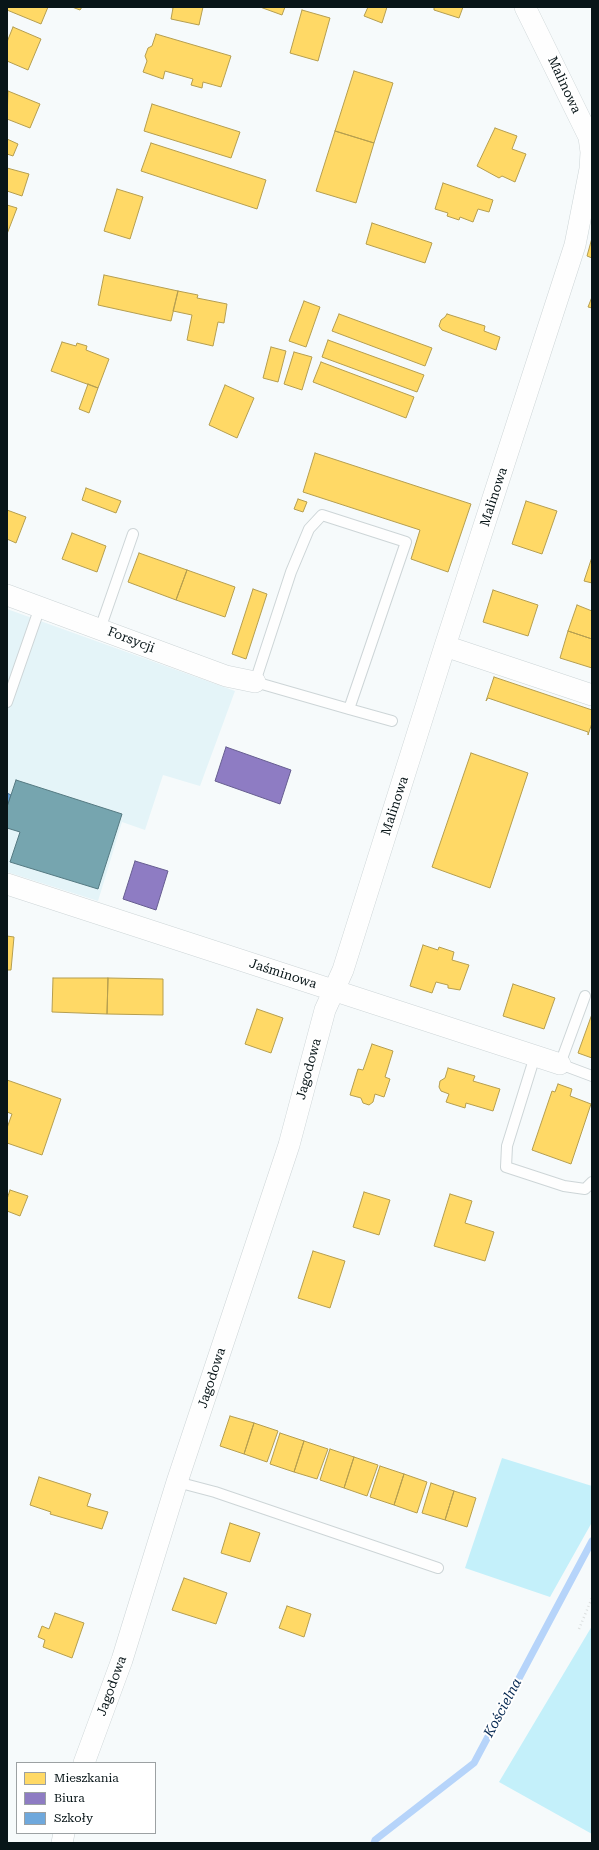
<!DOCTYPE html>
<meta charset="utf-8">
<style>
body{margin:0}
#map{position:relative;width:599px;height:1850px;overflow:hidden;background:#f6fafb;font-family:"Roboto Serif",serif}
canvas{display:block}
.frame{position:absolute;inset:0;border:8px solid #081518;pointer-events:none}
.legend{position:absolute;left:16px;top:1762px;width:140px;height:72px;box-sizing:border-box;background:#fff;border:1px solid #9ca1a3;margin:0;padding:5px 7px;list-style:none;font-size:12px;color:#081518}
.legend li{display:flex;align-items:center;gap:8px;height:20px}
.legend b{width:20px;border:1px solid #9ca1a3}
</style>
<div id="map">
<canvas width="599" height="1850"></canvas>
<div class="frame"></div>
<ul class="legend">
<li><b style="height:11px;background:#ffd966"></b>Mieszkania</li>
<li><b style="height:11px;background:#8e7cc3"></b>Biura</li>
<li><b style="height:11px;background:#6fa8dc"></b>Szkoły</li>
</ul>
</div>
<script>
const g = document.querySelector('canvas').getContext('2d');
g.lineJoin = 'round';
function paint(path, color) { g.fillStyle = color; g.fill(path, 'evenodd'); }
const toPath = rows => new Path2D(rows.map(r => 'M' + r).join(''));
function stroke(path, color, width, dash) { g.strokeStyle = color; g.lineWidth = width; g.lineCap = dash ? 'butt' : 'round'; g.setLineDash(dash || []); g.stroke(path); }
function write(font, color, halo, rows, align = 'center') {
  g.font = font + ' "Roboto Serif",serif'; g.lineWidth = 4; g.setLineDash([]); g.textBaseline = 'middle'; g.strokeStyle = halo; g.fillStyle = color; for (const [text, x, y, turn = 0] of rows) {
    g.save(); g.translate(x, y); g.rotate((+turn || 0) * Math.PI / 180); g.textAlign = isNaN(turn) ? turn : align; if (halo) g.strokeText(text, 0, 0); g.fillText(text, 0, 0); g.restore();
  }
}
paint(toPath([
 [7,609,235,691,200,786,163,775,145,830,122,822,98,901,7,872]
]), '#e4f4f8');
paint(toPath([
 [502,1458,592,1486,591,1524,550,1597,465,1568],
 [592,1626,592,1834,499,1782]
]), '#c4f0fa');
const homes = toPath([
 [7,7,48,7,41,24,7,10,7,7],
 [72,7,82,7,80,10,72,7],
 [169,7,203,7,199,25,171,19,173,8,169,7],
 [260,7,285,7,282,15,260,7],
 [368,7,387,7,382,23,364,16,368,7],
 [434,7,463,7,459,18,434,10,434,7],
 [302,10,330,18,318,61,290,53,302,10],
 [13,27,41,39,28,70,7,61,7,42,13,27],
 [156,34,231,56,221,87,203,82,202,88,191,85,193,79,165,71,163,79,143,72,147,61,145,56,148,48,152,46,156,34],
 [354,71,393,83,374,143,335,131,354,71],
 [8,91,40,104,30,128,7,119,8,91],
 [152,104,240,132,231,158,144,131,152,104],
 [495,128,517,136,512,149,526,154,515,182,502,176,499,178,477,166,495,128],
 [335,131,374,143,356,203,316,191,335,131],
 [7,139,18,144,13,156,7,154,7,139],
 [151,143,266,180,257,209,141,171,151,143],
 [7,168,29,174,22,196,7,191,7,168],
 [443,183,493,200,489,212,478,209,473,222,460,217,459,220,447,216,448,213,435,209,443,183],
 [117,189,143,197,130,239,104,231,117,189],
 [7,205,17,208,7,234,7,205],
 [372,223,432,243,425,263,366,244,372,223],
 [592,238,592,258,587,256,592,238],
 [104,275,178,291,171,321,98,305,104,275],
 [178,291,198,295,197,298,227,304,224,323,218,322,213,346,187,340,192,315,173,311,178,291],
 [592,297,592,308,588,307,592,297],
 [304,301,320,307,306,347,289,341,304,301],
 [339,314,432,348,425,366,332,331,339,314],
 [447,314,485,326,484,331,500,337,496,350,442,330,439,326,441,320,445,317,447,314],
 [328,340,424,375,417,392,322,357,328,340],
 [62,342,76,346,77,343,87,346,86,350,109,359,98,388,51,371,62,342],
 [271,347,286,351,278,382,263,378,271,347],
 [294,352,312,357,302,390,284,384,294,352],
 [321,362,414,397,406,418,313,382,321,362],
 [88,384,98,388,89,413,79,409,88,384],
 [225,385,254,398,237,438,209,425,225,385],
 [315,453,471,504,448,572,411,559,420,530,303,492,315,453],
 [86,488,121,501,116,513,82,500,86,488],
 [298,499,307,502,303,512,294,509,298,499],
 [526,501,557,511,542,554,512,544,526,501],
 [7,510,26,517,16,543,7,539,7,510],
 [72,533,106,546,97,572,62,559,72,533],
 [139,553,187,570,176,600,128,582,139,553],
 [592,557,592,583,584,581,592,557],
 [187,570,235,587,225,617,176,600,187,570],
 [253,589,267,594,246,659,232,654,253,589],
 [493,590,538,605,528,636,483,622,493,590],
 [577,605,592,611,592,639,568,631,577,605],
 [568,631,592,639,592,668,560,658,568,631],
 [494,677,592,710,592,723,588,735,588,732,488,698,486,701,494,677],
 [471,753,528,773,490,888,432,867,471,753],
 [7,936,14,937,11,970,7,970,7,936],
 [423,945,438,950,439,947,454,952,452,960,469,965,460,990,448,988,448,985,436,982,432,993,410,986,423,945],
 [53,978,108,978,107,1014,52,1012,53,978],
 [108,978,163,979,163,1015,107,1014,108,978],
 [513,984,555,998,544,1029,503,1016,513,984],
 [257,1009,283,1018,271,1053,245,1044,257,1009],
 [592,1014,592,1058,578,1053,592,1014],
 [372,1044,393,1051,385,1077,390,1079,384,1097,375,1094,373,1102,369,1105,363,1103,361,1098,350,1095,358,1069,363,1070,372,1044],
 [448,1068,475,1076,473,1081,500,1089,493,1111,466,1103,465,1108,446,1102,449,1094,441,1091,439,1087,440,1081,445,1078,448,1068],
 [7,1080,61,1099,42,1155,7,1143,7,1128,12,1114,7,1112,7,1080],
 [558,1084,572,1089,570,1096,591,1104,571,1164,532,1150,552,1091,555,1092,558,1084],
 [10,1190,28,1196,20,1216,7,1211,7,1199,10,1190],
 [364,1192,390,1200,379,1235,353,1227,364,1192],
 [450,1194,472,1201,465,1223,494,1232,485,1261,434,1246,450,1194],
 [313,1251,345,1261,330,1308,298,1298,313,1251],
 [230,1416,254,1423,244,1454,220,1446,230,1416],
 [254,1423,278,1431,267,1462,244,1454,254,1423],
 [280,1433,304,1441,294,1472,270,1464,280,1433],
 [304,1441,328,1449,317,1479,294,1472,304,1441],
 [330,1449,354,1457,344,1488,320,1480,330,1449],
 [354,1457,378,1465,367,1496,344,1488,354,1457],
 [380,1466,404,1474,394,1505,370,1497,380,1466],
 [404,1474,427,1482,417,1513,394,1505,404,1474],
 [39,1477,91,1494,87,1506,108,1512,102,1529,50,1514,51,1512,30,1505,39,1477],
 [431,1483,454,1491,445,1520,422,1513,431,1483],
 [454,1491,476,1498,467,1527,445,1520,454,1491],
 [230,1523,260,1533,250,1562,221,1553,230,1523],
 [184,1578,227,1593,216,1624,172,1610,184,1578],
 [287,1606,311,1614,304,1637,279,1628,287,1606],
 [55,1613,84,1623,72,1658,43,1647,45,1640,38,1637,42,1626,49,1629,55,1613]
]);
paint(homes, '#ffd966');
stroke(homes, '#b59e4f', 1);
const offices = toPath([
 [226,747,291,770,280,804,215,781,226,747],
 [135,861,168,871,156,910,123,899,135,861]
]);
paint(offices, '#8e7cc3');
stroke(offices, '#665d90', 1);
const schools = toPath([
 [7,793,11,795,8,805,7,805,7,793]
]);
paint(schools, '#6fa8dc');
stroke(schools, '#507ca1', 1);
const public = toPath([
 [16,780,122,814,98,889,10,862,20,832,7,828,7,807,16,780]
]);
paint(public, '#76a5af');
stroke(public, '#557a82', 1);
stroke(toPath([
 [374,1843,375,1840,474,1763,592,1541]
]), '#b6d4fa', 7);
const lane = toPath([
 [100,629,133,534],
 [7,702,40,607],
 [349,709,406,542,322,515,309,529,291,572,255,682,349,709,392,721],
 [585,996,560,1064,592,1076],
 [535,1056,507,1146,506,1167,564,1186,585,1189,592,1182],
 [177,1482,215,1492,438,1568]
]);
const street = toPath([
 [7,595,226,676,255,682],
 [445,646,592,695],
 [7,884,560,1064],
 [84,1763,122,1660,177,1482,289,1145,325,1010,343,970,445,646,575,245,590,169,591,152,589,137,525,7],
 [62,1843,64,1833]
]);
stroke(lane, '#cdd5d7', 12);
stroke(street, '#cdd5d7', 22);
stroke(toPath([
 [579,1629,592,1598]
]), '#dcdfdf', 2.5, [1, 3]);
stroke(lane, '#fefefe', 10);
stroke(street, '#fefefe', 21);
write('13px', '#081518', '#fff', [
 ["Malinowa",564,85,65],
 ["Malinowa",494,497,-72],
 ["Forsycji",131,640,21],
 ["Malinowa",395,806,-72],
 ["Jaśminowa",283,974,18],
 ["Jagodowa",309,1069,-75],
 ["Jagodowa",212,1378,-72],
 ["Jagodowa",112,1686,-70]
]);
write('italic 14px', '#072952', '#fff', [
 ["Kościelna",503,1708,-62]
]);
</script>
